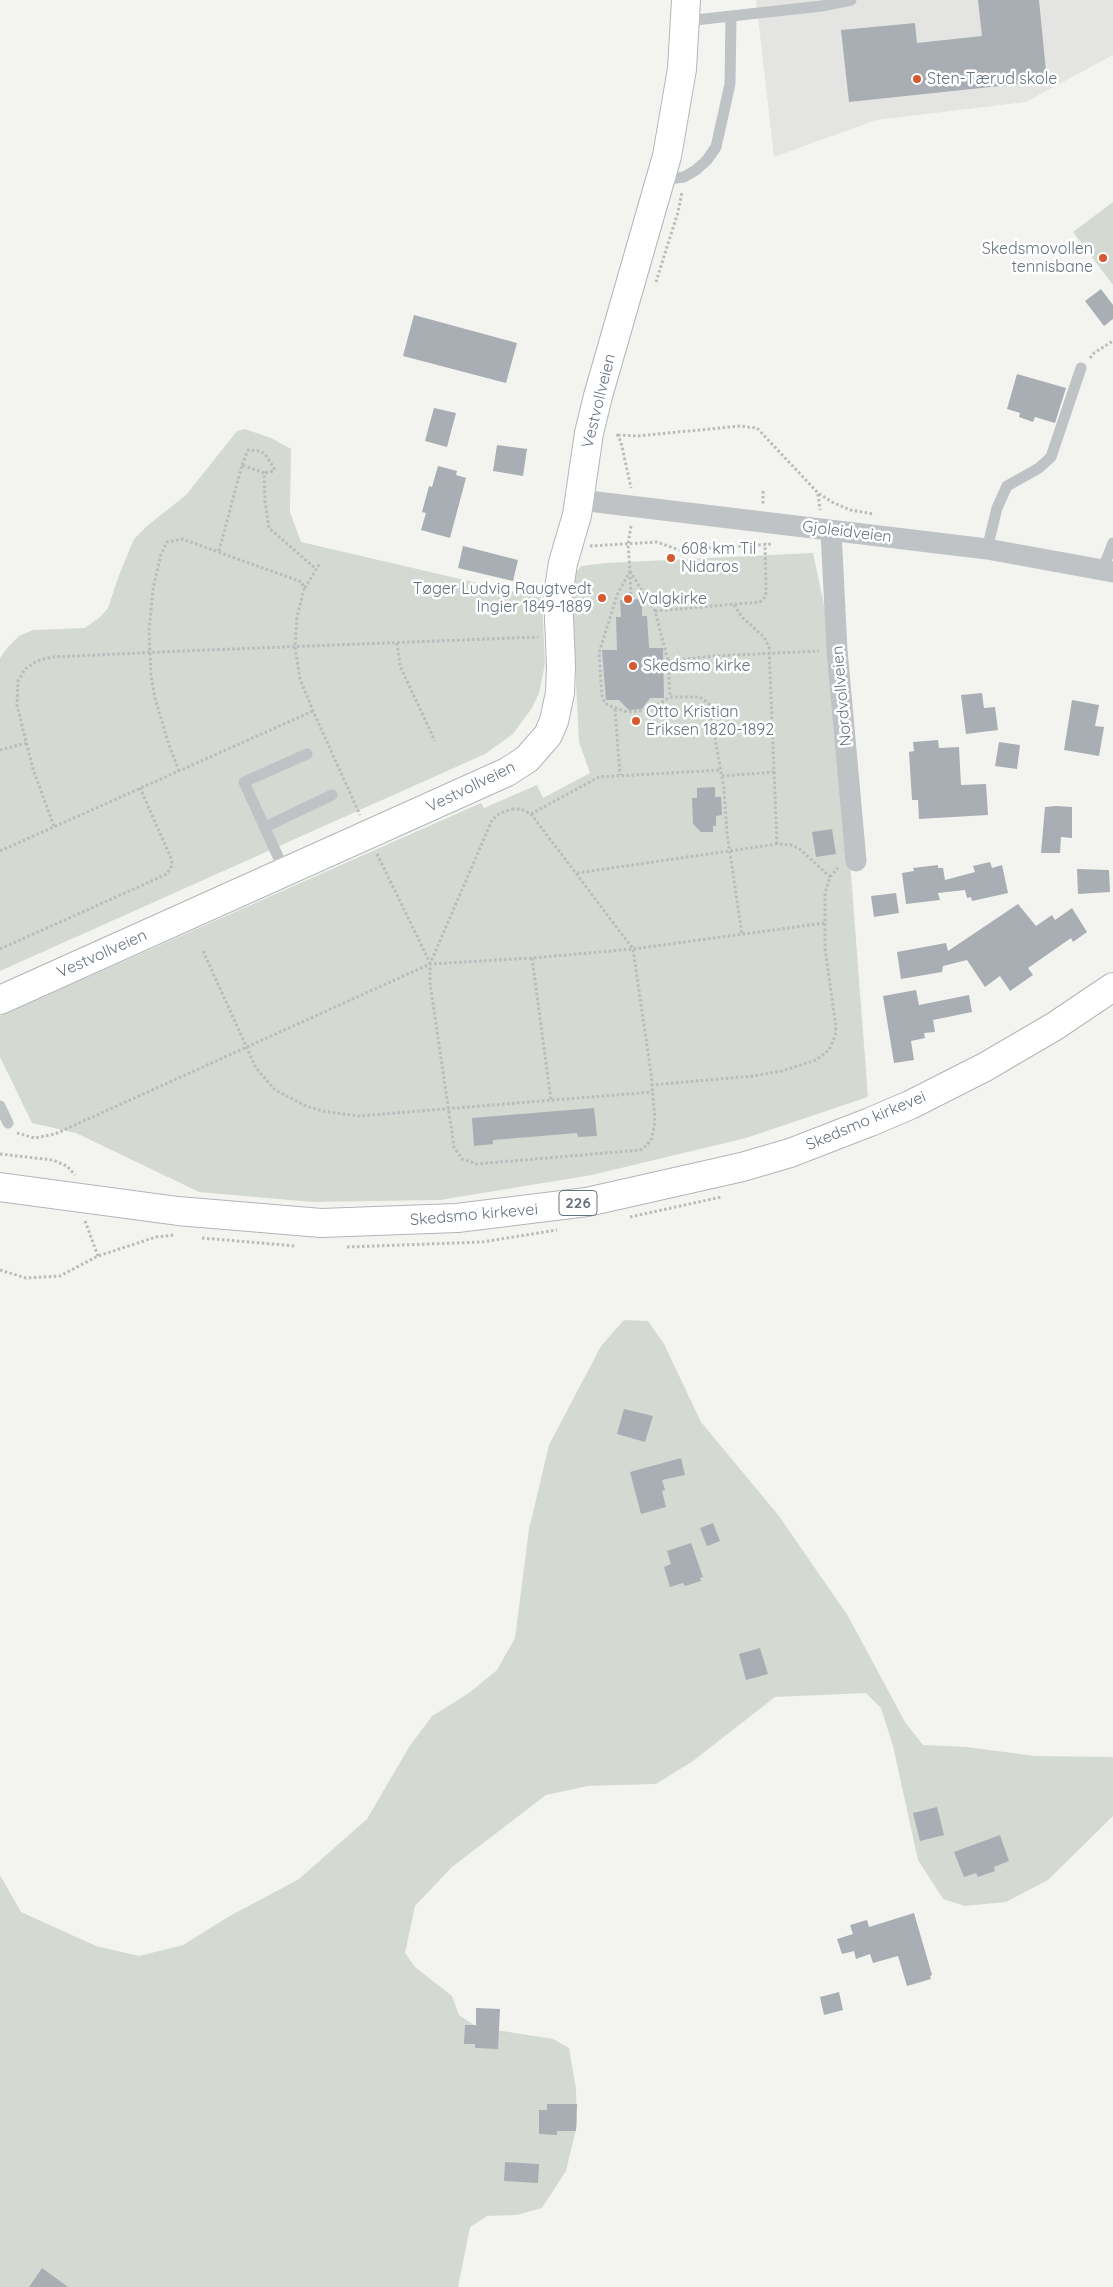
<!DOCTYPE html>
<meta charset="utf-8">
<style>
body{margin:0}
canvas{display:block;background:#f3f4f0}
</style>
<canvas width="1113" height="2287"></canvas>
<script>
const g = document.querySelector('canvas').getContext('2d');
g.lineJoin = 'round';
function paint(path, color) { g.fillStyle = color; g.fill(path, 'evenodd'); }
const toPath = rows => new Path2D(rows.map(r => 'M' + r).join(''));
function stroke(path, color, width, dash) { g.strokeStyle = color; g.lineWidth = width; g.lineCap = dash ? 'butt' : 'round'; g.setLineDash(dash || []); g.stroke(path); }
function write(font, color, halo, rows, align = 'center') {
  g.font = font + ' Quicksand,sans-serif'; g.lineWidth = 5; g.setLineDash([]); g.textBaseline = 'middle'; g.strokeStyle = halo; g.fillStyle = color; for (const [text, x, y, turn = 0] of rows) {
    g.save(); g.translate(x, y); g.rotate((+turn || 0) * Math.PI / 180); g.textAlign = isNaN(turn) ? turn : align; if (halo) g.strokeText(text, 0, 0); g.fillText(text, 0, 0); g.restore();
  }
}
paint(toPath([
 [756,0,1113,0,1113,55,1026,102,876,120,774,157]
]), '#e4e5e3');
paint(toPath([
 [1113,202,1113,285,1073,232],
 [245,429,271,438,291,449,290,512,301,542,542,598,545,664,539,693,532,708,513,734,485,754,0,971,0,658,7,648,19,636,33,630,85,628,100,617,108,608,119,575,134,539,147,526,186,495,237,431],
 [813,553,834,652,868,1097,746,1138,592,1175,440,1200,312,1202,199,1192,76,1133,32,1123,0,1057,0,1016,481,803,484,808,537,785,543,798,590,773,579,742,571,585,573,576,581,566,606,563],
 [624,1320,648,1321,664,1344,701,1422,779,1516,848,1616,905,1722,923,1745,967,1747,1035,1756,1113,1757,1113,1816,1048,1880,1006,1902,965,1906,943,1899,918,1860,893,1746,881,1708,866,1693,775,1697,693,1761,656,1784,588,1786,546,1795,452,1867,415,1906,405,1953,415,1967,452,1996,459,2015,477,2027,553,2039,569,2048,576,2089,577,2125,566,2171,542,2208,517,2215,487,2216,470,2227,458,2287,0,2287,0,1875,21,1912,96,1946,139,1956,183,1945,228,1917,299,1879,367,1819,409,1747,432,1716,469,1693,497,1670,515,1638,529,1529,549,1445,601,1346]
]), '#d4dad1');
paint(toPath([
 [978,0,1039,0,1047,81,849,102,841,30,915,23,917,43,982,36],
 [1101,289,1113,305,1113,319,1104,326,1085,301],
 [414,315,517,343,506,383,403,356],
 [1017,374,1066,388,1055,423,1035,417,1033,422,1019,417,1020,413,1007,409],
 [434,408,456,413,447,447,425,441],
 [497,445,527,449,523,476,493,471],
 [438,466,457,471,456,475,466,478,450,538,421,530,426,513,422,512,429,486,432,487],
 [463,546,518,560,513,581,458,568],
 [642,599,642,616,647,616,649,648,663,648,664,698,650,698,642,709,629,710,619,700,606,700,602,650,617,650,616,617,621,617,620,600],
 [982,693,984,708,995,707,998,730,966,734,961,695],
 [1072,700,1099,705,1095,726,1104,727,1099,756,1064,750],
 [938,740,939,748,959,747,961,785,986,784,988,815,919,819,918,800,912,800,909,752,914,751,913,742],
 [999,742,1020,745,1017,769,995,766],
 [715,787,715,797,721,797,722,815,716,816,716,826,713,826,713,832,701,832,693,824,692,798,697,798,697,788],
 [1056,806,1072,807,1072,838,1061,837,1060,853,1041,853,1045,807],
 [832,829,836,854,816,857,812,832],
 [990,862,992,868,1002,865,1008,893,972,901,971,897,967,898,965,890,938,893,940,900,906,904,902,873,914,871,913,868,938,865,938,868,943,868,945,880,975,872,973,866],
 [1077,869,1109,870,1110,892,1078,894],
 [896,893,899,913,874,917,871,896],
 [1018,904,1036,926,1052,915,1055,920,1072,908,1087,932,1073,942,1071,938,1028,968,1033,975,1010,991,1000,976,985,987,967,960,943,966,942,972,901,979,897,952,946,943,948,951],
 [916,990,919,1005,969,995,972,1012,933,1020,935,1032,924,1033,925,1038,911,1041,914,1060,894,1063,883,996],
 [594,1108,597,1136,578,1137,577,1133,493,1140,493,1144,474,1146,472,1118],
 [624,1409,653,1416,645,1442,617,1434],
 [681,1458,685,1475,662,1480,665,1490,662,1491,666,1507,641,1514,630,1472],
 [713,1523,720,1541,707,1546,700,1528],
 [691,1543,703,1577,700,1578,701,1581,685,1586,683,1583,670,1587,664,1567,671,1564,667,1551],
 [760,1648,768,1674,746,1680,739,1654],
 [937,1807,944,1835,920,1841,913,1813],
 [1000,1835,1009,1861,994,1867,995,1871,978,1877,976,1873,964,1877,954,1852],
 [914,1913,932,1975,930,1976,931,1979,907,1986,898,1956,873,1963,870,1954,856,1959,854,1951,842,1954,837,1939,853,1934,850,1925,867,1920,869,1927],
 [839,1992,843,2010,824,2015,820,1997],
 [476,2008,500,2009,498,2049,475,2048,475,2044,464,2044,465,2025,476,2025],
 [547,2104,577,2104,576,2131,557,2131,557,2135,539,2134,539,2110,547,2110],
 [505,2162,539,2164,538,2183,504,2181],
 [42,2268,68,2287,29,2287]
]), '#a8aeb4');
const secondary = toPath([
 [0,1000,507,772,527,759,548,735,554,721,560,693,561,665,558,595,563,563,577,515,589,433,598,396,667,156,682,69,686,0]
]);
const highway = toPath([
 [0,1187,178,1211,321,1223,457,1218,587,1202,742,1167,790,1153,870,1122,910,1105,985,1067,1055,1026,1113,987]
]);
stroke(secondary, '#b2b6ba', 30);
stroke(highway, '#b2b5b8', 30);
stroke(toPath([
 [656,282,678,212,682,192],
 [1090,358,1094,353,1113,341],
 [617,434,621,442,631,488],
 [618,435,638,436,740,426,757,428,818,493,832,502,850,510,874,514],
 [242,465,248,450,260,451,265,454,274,468,274,471,264,473],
 [763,491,763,504],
 [818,494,820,510],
 [631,526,628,544,630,571,617,595,599,653,602,696,605,703,610,706,627,712,650,710,670,697,700,697,709,704,724,789,727,833,742,934],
 [590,546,657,542,679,550,772,544],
 [219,551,242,465,264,473,265,501,269,528,316,569],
 [630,571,655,611,668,661,670,697],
 [630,572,631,599],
 [305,588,320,563],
 [734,605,743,618,764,637,769,647,777,844],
 [655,611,760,602,766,596,766,591,765,543],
 [397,643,400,666,435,741],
 [668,661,714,656,819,651],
 [615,709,620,775],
 [0,750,26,743],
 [179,771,169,745,155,698,151,675,149,631,153,589,161,554,167,542,182,539,302,582,304,589,297,617,295,647,300,679,313,711,360,815],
 [722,776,774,772],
 [512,809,521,809,531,814,633,949,651,1073,655,1121,652,1138,647,1145,640,1150,477,1164,462,1159,454,1147,430,983,430,964,492,820,500,813,512,809],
 [531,814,599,777,721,770],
 [54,826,33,769,17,705,18,681,25,669,37,661,52,657,182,651,538,637],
 [0,851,313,711],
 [377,854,430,963],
 [577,873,777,844,792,845,801,850,830,877],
 [0,949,167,874,172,865,171,858,140,788],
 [203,951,256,1068,275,1090,306,1106,323,1111,358,1116,652,1092],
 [532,958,551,1100],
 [651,1085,753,1076,782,1071,816,1060,829,1050,835,1036,836,1027,825,948,825,893,830,877,838,868],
 [17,1133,35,1138,55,1134,430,964,532,958,633,949,825,923],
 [0,1154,53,1160,67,1166,75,1175],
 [630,1217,721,1197],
 [85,1221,98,1256],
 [202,1238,296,1246],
 [347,1247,482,1242,557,1230],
 [0,1270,26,1278,60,1276,98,1256,156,1237,174,1235]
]), '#b9bbbd', 3, [2.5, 2.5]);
stroke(toPath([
 [686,21,822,6,851,0],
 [661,180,684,177,696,170,707,160,716,147,730,84,731,16],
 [987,549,997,508,1007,486,1039,468,1051,457,1081,368],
 [1102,571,1113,543],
 [265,827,332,795],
 [285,872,244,782,307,754],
 [0,1106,8,1123]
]), '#bfc3c6', 11);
stroke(toPath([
 [580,500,987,549,1113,572],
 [831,531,837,650,856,861]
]), '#bfc3c6', 21);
stroke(secondary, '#fff', 28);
stroke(highway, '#fff', 28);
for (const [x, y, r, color] of [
 [917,79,5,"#d55a2f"],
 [1103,258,5,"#d55a2f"],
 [671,558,5,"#d55a2f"],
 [602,598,5,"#d55a2f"],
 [628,599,5,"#d55a2f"],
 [633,666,5,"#d55a2f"],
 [636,721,5,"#d55a2f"]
]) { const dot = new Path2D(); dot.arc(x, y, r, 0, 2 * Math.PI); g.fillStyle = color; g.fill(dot); stroke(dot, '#fff', 2); }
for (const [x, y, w] of [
 [578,1203,38]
]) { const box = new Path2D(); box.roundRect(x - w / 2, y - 12.5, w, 25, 4); g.fillStyle = '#fff'; g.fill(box); stroke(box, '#65727f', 1); }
write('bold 15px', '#65727f', null, [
 ["226",578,1203]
]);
write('16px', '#65727f', '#fff', [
 ["Sten-Tærud skole",927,79],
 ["Skedsmovollen",1093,249,"right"],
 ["tennisbane",1093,267,"right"],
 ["608 km Til",681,549],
 ["Nidaros",681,567],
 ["Tøger Ludvig Raugtvedt",592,589,"right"],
 ["Ingier 1849-1889",592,607,"right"],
 ["Valgkirke",638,599],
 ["Skedsmo kirke",643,666],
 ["Otto Kristian",646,712],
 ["Eriksen 1820-1892",646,730]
], 'left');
write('16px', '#65727f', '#fff', [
 ["Vestvollveien",599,401,-76],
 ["Gjoleidveien",847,532,7],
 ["Nordvollveien",842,696,-95],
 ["Vestvollveien",471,787,-26],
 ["Vestvollveien",102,954,-24],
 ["Skedsmo kirkevei",866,1121,-23],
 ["Skedsmo kirkevei",474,1215,-5]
]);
</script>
